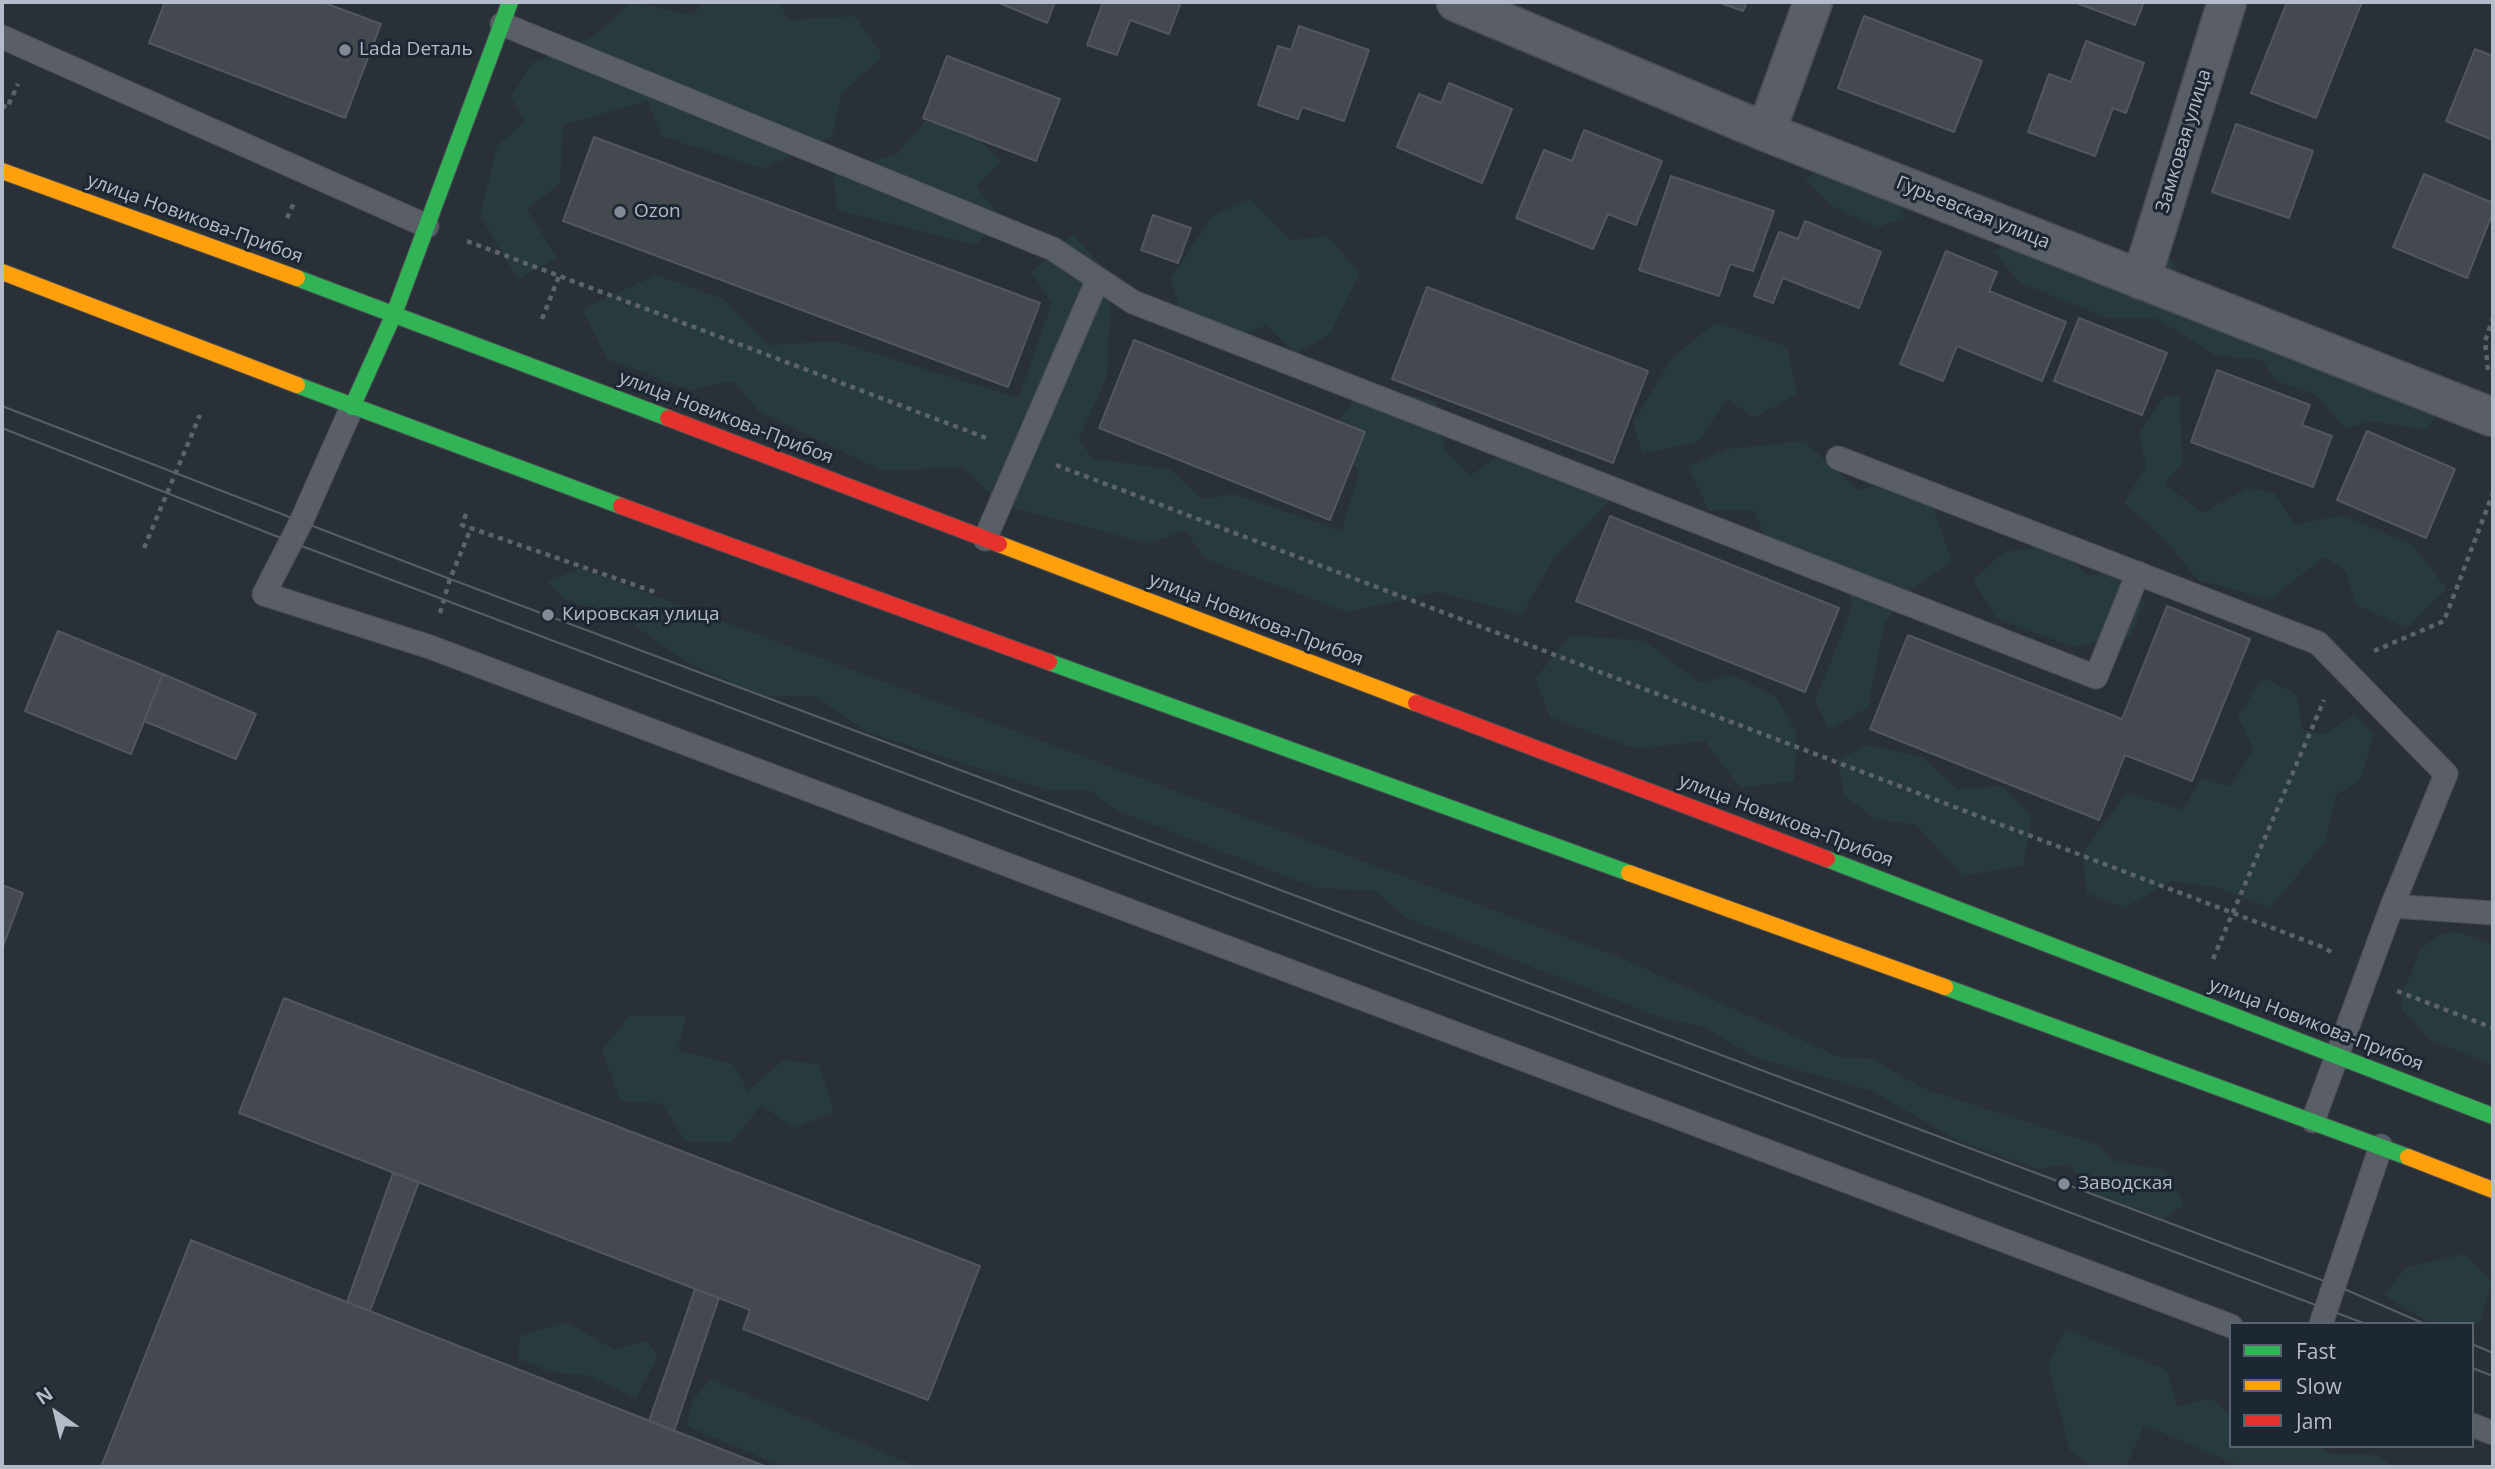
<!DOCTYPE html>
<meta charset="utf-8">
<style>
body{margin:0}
#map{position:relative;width:2495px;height:1469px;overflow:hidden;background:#2a3038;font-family:"Open Sans",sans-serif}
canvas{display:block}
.frame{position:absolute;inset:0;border:4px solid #b4bcc9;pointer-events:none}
.legend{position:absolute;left:2229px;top:1322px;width:245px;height:126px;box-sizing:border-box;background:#1d2633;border:2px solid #59626f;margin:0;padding:9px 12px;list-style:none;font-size:21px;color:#b4bcc9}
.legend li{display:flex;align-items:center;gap:14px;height:35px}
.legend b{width:35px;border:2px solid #59626f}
.north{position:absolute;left:21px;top:1378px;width:70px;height:70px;-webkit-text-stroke:5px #1d2633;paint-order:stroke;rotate:326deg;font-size:19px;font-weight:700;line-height:28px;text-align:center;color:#b4bcc9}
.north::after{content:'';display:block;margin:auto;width:24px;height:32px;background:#b4bcc9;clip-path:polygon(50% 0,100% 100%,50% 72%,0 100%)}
</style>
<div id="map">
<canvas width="2495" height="1469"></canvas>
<div class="frame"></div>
<ul class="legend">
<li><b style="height:9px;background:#30b455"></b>Fast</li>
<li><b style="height:9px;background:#ff9f0a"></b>Slow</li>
<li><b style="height:9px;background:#e5322d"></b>Jam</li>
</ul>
<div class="north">N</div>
</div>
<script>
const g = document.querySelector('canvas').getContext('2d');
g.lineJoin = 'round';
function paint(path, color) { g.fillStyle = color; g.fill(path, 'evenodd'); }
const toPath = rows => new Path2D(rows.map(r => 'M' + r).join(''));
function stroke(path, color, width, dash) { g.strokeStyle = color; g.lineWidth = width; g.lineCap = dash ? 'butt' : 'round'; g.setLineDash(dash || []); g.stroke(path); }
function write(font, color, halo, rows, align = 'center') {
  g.font = font + ' "Open Sans",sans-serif'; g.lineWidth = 6; g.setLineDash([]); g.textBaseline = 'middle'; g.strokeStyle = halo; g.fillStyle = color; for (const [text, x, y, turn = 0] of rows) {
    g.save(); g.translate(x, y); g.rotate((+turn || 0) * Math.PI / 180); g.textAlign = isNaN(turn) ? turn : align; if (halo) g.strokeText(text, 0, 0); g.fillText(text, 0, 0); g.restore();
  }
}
paint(toPath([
 [631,2,692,15,705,2,779,2,788,20,855,16,883,56,842,93,832,136,763,169,661,136,648,101,563,125,560,183,527,209,557,258,518,280,480,216,497,146,525,121,511,97,532,63,594,36],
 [943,100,1001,162,976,186,1001,217,976,245,837,210,833,175,898,153],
 [1826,165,1897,191,1905,217,1877,228,1832,206,1805,179],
 [1251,199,1290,240,1328,236,1360,273,1330,334,1295,354,1267,325,1223,343,1186,334,1171,278,1213,215],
 [1073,234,1112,277,1107,376,1079,439,1093,459,1170,469,1202,499,1234,494,1341,531,1359,472,1330,432,1365,385,1436,401,1445,451,1471,475,1518,443,1593,467,1610,500,1552,561,1522,615,1440,592,1347,612,1205,559,1185,530,1150,544,1002,505,962,467,883,471,758,411,733,381,690,390,607,359,582,309,656,275,724,299,768,345,835,341,1018,398,1052,303,1031,272],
 [2020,236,2102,259,2171,259,2193,304,2439,413,2425,430,2370,421,2346,429,2315,394,2277,382,2261,360,2215,355,2157,319,2108,318,2020,283,1994,252],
 [1716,322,1787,347,1797,394,1754,418,1727,399,1698,442,1642,454,1633,422,1672,358],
 [2180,395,2182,464,2164,483,2202,513,2248,488,2275,493,2295,525,2342,515,2413,545,2447,589,2407,628,2356,605,2346,571,2324,557,2270,600,2198,580,2167,542,2124,503,2146,466,2139,433,2163,397],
 [1804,441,1858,490,1892,483,1933,507,1952,562,1911,590,1885,622,1868,708,1829,730,1815,701,1852,608,1844,572,1778,564,1754,511,1708,510,1688,467,1727,449],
 [2054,546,2089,576,2108,571,2145,601,2130,637,2073,647,1996,618,1973,580,2004,552],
 [580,568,1619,957,1840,1057,1872,1059,1925,1089,2098,1145,2114,1161,2165,1170,2184,1204,2163,1220,2086,1190,2069,1164,2038,1169,1959,1141,1872,1091,1756,1058,1704,1027,1665,1019,1405,917,1375,891,1316,888,1118,811,1089,790,1050,791,867,732,815,696,759,696,685,661,621,616,566,600,547,582],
 [1570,635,1645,641,1700,683,1732,675,1776,697,1797,733,1794,781,1740,788,1705,741,1635,749,1550,717,1535,679],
 [2263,677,2297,695,2302,730,2324,734,2355,715,2374,734,2360,781,2336,795,2326,841,2270,908,2219,888,2171,881,2124,908,2087,893,2082,853,2127,793,2183,810,2201,778,2231,786,2253,749,2238,716],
 [1867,745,1922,757,1957,789,2002,786,2032,815,2023,866,1963,876,1916,825,1875,819,1844,796,1838,760],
 [2444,933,2462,933,2493,945,2493,1065,2430,1040,2402,1010,2402,993,2422,947],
 [630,1015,686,1016,678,1050,733,1064,748,1091,783,1060,819,1064,834,1112,795,1128,761,1105,731,1143,685,1141,662,1104,620,1101,602,1050],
 [2464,1254,2493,1282,2479,1325,2427,1321,2384,1295,2405,1268],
 [566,1322,614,1349,647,1341,658,1356,636,1398,590,1376,552,1372,518,1359,520,1336],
 [2066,1329,2167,1370,2177,1407,2210,1398,2231,1415,2231,1446,2319,1446,2331,1454,2375,1455,2395,1467,2242,1467,2144,1425,2126,1467,2092,1467,2070,1451,2048,1364],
 [711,1379,913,1465,920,1467,784,1467,687,1426,693,1399]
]), '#273a3e');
const building = toPath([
 [165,2,322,2,381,24,345,118,149,43,165,2],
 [997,2,1055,2,1047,23,997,2],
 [1103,2,1181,2,1169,34,1130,20,1117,55,1087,45,1103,2],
 [1718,2,1747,2,1743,11,1718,2],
 [2074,2,2144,2,2135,25,2074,2],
 [2287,2,2362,2,2316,118,2251,93,2287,2],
 [1864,16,1982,61,1954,132,1838,88,1864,16],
 [1299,26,1369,50,1344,121,1302,107,1298,119,1258,105,1278,46,1291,50,1299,26],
 [2086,41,2144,63,2126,113,2113,108,2095,156,2028,132,2049,74,2071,82,2086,41],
 [2475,49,2493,56,2493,140,2446,121,2475,49],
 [947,56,1060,99,1036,161,923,118,947,56],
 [1449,83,1512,109,1482,183,1397,147,1419,94,1441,103,1449,83],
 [2236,124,2313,151,2289,218,2212,192,2236,124],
 [1584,130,1662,161,1636,225,1608,214,1593,249,1516,218,1544,150,1572,161,1584,130],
 [594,137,1040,303,1008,387,563,221,594,137],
 [2424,174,2493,203,2493,212,2467,278,2393,247,2424,174],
 [1671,176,1774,211,1753,271,1730,264,1719,296,1639,270,1671,176],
 [1153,215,1191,228,1178,263,1141,250,1153,215],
 [1805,221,1881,252,1859,308,1783,278,1773,303,1754,296,1779,232,1798,239,1805,221],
 [1946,251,1997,272,1989,291,2066,322,2042,381,1957,346,1943,381,1900,364,1946,251],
 [1427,287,1648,371,1613,463,1392,379,1427,287],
 [2079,318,2167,353,2142,415,2054,381,2079,318],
 [1134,340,1365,432,1330,520,1099,428,1134,340],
 [2217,370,2310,405,2302,425,2332,436,2313,487,2191,442,2217,370],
 [2367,431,2455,469,2426,538,2337,500,2367,431],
 [1610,516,1839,608,1805,692,1576,601,1610,516],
 [2167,606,2250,639,2192,781,2125,755,2099,820,1870,729,1908,635,2122,719,2167,606],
 [58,631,163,674,131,754,25,711,58,631],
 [163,674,256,714,236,759,144,721,163,674],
 [2,885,23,893,2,949,2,885],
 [284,998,980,1266,928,1400,743,1329,750,1310,239,1113,284,998],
 [393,1173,419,1182,370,1311,347,1302,393,1173],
 [191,1240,311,1288,767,1467,101,1467,191,1240],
 [695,1289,719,1298,674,1431,649,1421,695,1289]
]);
paint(building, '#444950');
stroke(building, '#52575f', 2);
const lane = toPath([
 [502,24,1053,249,1133,302,2096,677,2138,573],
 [2,37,427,226],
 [352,407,301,522,264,594,430,647,2231,1326],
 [1838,458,2318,643,2446,774,2392,906,2313,1121],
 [985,539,1098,279],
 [2392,906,2493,913],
 [2321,1324,2381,1146],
 [2472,1425,2493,1433]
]);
const street = toPath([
 [1456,2,1766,132,2492,417],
 [1766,132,1813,2],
 [2141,280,2227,2]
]);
const fast = toPath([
 [297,278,668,418],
 [297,385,621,506],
 [352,407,394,314,510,2],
 [1049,662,1629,873],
 [1827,859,2493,1116],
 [1945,987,2408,1157]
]);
const slow = toPath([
 [2,171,297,278],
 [2,272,297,385],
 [999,544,1416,703],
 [1629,873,1945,987],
 [2408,1157,2493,1190]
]);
const jam = toPath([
 [668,418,999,544],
 [621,506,1049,662],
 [1416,703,1827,859]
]);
stroke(lane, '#484c53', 25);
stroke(street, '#484c53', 41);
stroke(fast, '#484c53', 18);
stroke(slow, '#484c53', 18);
stroke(jam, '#484c53', 18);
stroke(toPath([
 [2,105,7,108,18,84],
 [287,218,294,203],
 [467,241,989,439],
 [542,319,559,276],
 [2488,370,2485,341,2493,318],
 [1056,465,2325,948,2335,955],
 [466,514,462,525,655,592],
 [144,548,200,415],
 [440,613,450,579,471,528],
 [2374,651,2444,621,2493,493],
 [2213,959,2324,700],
 [2397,991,2493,1028]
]), '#5d636a', 4.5, [5, 5]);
stroke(lane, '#5a5e66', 23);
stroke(street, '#5a5e66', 38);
stroke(fast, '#30b455', 16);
stroke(slow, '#ff9f0a', 16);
stroke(jam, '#e5322d', 16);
stroke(toPath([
 [2,406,450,579,2335,1285,2425,1324],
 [2,428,291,542,2366,1324],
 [2472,1344,2493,1353],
 [2472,1368,2493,1376]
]), '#595d64', 2);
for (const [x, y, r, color] of [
 [345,50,7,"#848b96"],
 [620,212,7,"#848b96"],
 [548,615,7,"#848b96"],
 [2064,1184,7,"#848b96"]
]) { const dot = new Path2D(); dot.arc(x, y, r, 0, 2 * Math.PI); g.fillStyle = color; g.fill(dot); stroke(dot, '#1d2633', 2.5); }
write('19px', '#b4bcc9', '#1d2633', [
 ["Lada Dеталь",359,50],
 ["Ozon",634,212],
 ["Кировская улица",562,615],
 ["Заводская",2078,1184]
], 'left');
write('19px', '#b4bcc9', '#1d2633', [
 ["Замковая улица",2184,141,-73],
 ["Гурьевская улица",1973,213,22],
 ["улица Новикова-Прибоя",195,219,20],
 ["улица Новикова-Прибоя",726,418,21],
 ["улица Новикова-Прибоя",1256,620,21],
 ["улица Новикова-Прибоя",1786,821,21],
 ["улица Новикова-Прибоя",2316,1025,21]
]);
</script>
